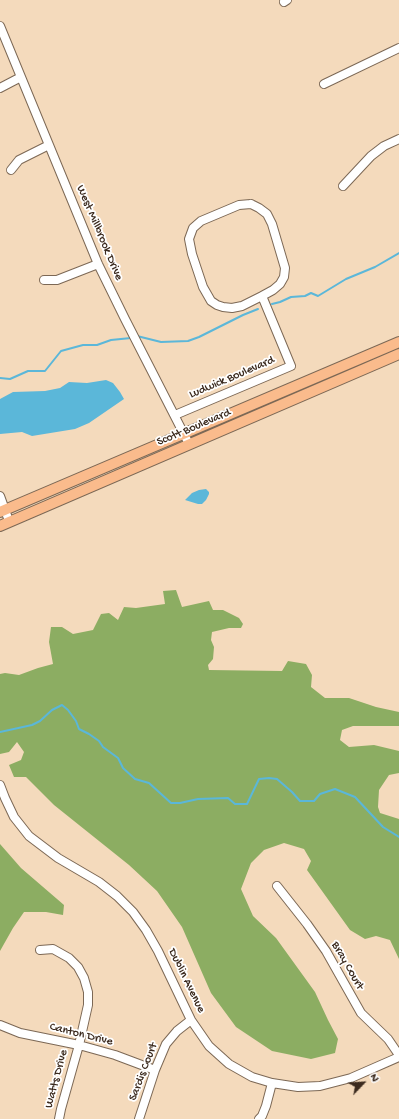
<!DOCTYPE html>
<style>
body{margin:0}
#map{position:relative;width:399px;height:1119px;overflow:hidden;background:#f4dabc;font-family:"Gochi Hand",sans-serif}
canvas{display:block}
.north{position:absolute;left:343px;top:1063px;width:40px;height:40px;-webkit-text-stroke:3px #fff;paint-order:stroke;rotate:65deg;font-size:11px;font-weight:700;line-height:16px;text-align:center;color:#3b2a1e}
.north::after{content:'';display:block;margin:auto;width:14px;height:18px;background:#3b2a1e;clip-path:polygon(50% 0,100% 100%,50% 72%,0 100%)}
</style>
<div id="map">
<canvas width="399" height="1119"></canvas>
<div class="north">N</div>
</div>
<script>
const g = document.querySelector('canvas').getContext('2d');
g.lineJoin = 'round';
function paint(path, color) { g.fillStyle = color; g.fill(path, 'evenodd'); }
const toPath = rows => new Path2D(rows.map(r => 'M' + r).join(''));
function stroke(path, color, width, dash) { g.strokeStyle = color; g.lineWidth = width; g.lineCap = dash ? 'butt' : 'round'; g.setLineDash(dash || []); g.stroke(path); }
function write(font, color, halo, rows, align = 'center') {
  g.font = font + ' "Gochi Hand",sans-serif'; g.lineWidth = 3.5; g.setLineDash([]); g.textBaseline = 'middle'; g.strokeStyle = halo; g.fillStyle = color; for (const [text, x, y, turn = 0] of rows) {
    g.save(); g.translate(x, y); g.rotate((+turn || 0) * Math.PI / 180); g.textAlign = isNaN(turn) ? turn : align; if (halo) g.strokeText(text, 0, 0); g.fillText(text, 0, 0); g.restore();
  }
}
paint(toPath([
 [176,590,182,607,209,601,213,610,223,610,239,618,243,624,241,628,229,628,212,632,211,640,214,647,213,659,208,665,209,670,282,671,288,661,306,664,312,675,311,687,325,698,349,698,376,707,399,712,399,726,353,726,342,730,340,740,349,747,374,745,399,751,399,773,389,775,379,790,378,807,380,813,399,819,399,959,390,940,376,936,365,939,350,930,307,870,311,861,304,849,284,843,264,850,251,863,241,889,253,916,276,938,315,992,328,1020,338,1039,335,1053,311,1059,272,1051,236,1027,211,993,182,927,157,891,129,865,54,805,26,777,14,777,9,765,21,760,24,752,17,742,9,752,0,754,0,674,5,673,19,675,38,668,53,664,49,642,51,627,62,627,73,634,93,630,101,614,109,613,118,620,124,607,136,608,165,604,163,591],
 [0,844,21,868,64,905,63,915,46,912,24,912,13,928,0,951]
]), '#8cad62');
paint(toPath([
 [106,380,113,383,120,392,124,399,89,423,75,429,32,436,22,432,0,434,0,399,13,392,45,391,60,388,69,382,87,383],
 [206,489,209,492,209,494,206,500,202,504,198,504,185,500,192,493,199,490]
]), '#5bb7d9');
stroke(toPath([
 [272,304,280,302,291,297,305,296,311,293,318,296,346,279,375,267,399,253],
 [137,336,161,342,188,341,199,337,243,315,258,309],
 [0,378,10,379,28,371,45,371,61,351,83,345,97,345,111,340,131,338],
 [0,732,32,725,40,721,52,710,62,705,68,710,76,721,79,729,89,734,99,741,103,747,118,758,123,768,135,779,149,783,171,803,180,803,198,799,228,798,235,804,247,804,259,779,269,778,277,779,292,792,300,801,314,801,320,794,335,789,355,797,383,827,399,837]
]), '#5bb7d9', 2);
const minor = toPath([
 [284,2,287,0],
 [0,26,98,264,125,319,189,444],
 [324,84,399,48],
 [0,88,21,77],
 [11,170,19,160,49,145],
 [343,186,371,156,384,146,399,139],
 [251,204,259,208,267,214,272,224,285,268,284,277,280,284,273,290,262,296,242,306,232,308,223,307,217,305,211,301,203,287,192,254,189,239,193,228,201,221,239,205,251,204],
 [44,280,57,280,98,264],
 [175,415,291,366,262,296],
 [0,496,9,521],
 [0,785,5,798,14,817,29,836,58,858,99,882,117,896,133,912,146,930,158,951,191,1020,209,1046,229,1064,252,1077,272,1083,298,1087,320,1086,351,1078,399,1057],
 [277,886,307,924,326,951,361,1013,388,1039,399,1055],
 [40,950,53,949,69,958,78,967,84,978,88,992,88,1005,79,1045,61,1109,59,1119],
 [0,1025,20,1033,79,1045,115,1055,155,1070],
 [139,1119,155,1070,166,1044,177,1031,191,1020],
 [259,1119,262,1116,266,1106,272,1083]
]);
const major = toPath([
 [0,512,399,342],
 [0,526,399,354]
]);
stroke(minor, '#7c6855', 10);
stroke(major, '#7c6855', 12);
stroke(minor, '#fff', 8);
stroke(major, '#fabb8c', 10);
write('12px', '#3b2a1e', '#fff', [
 ["West Millbrook Drive",99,233,67],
 ["Ludwick Boulevard",232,378,-23],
 ["Scott Boulevard",194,428,-23],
 ["Bray Court",347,966,60],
 ["Dublin Avenue",186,981,64],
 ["Canton Drive",81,1035,14],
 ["Sardis Court",144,1072,-69],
 ["Watts Drive",57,1079,-75]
]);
</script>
